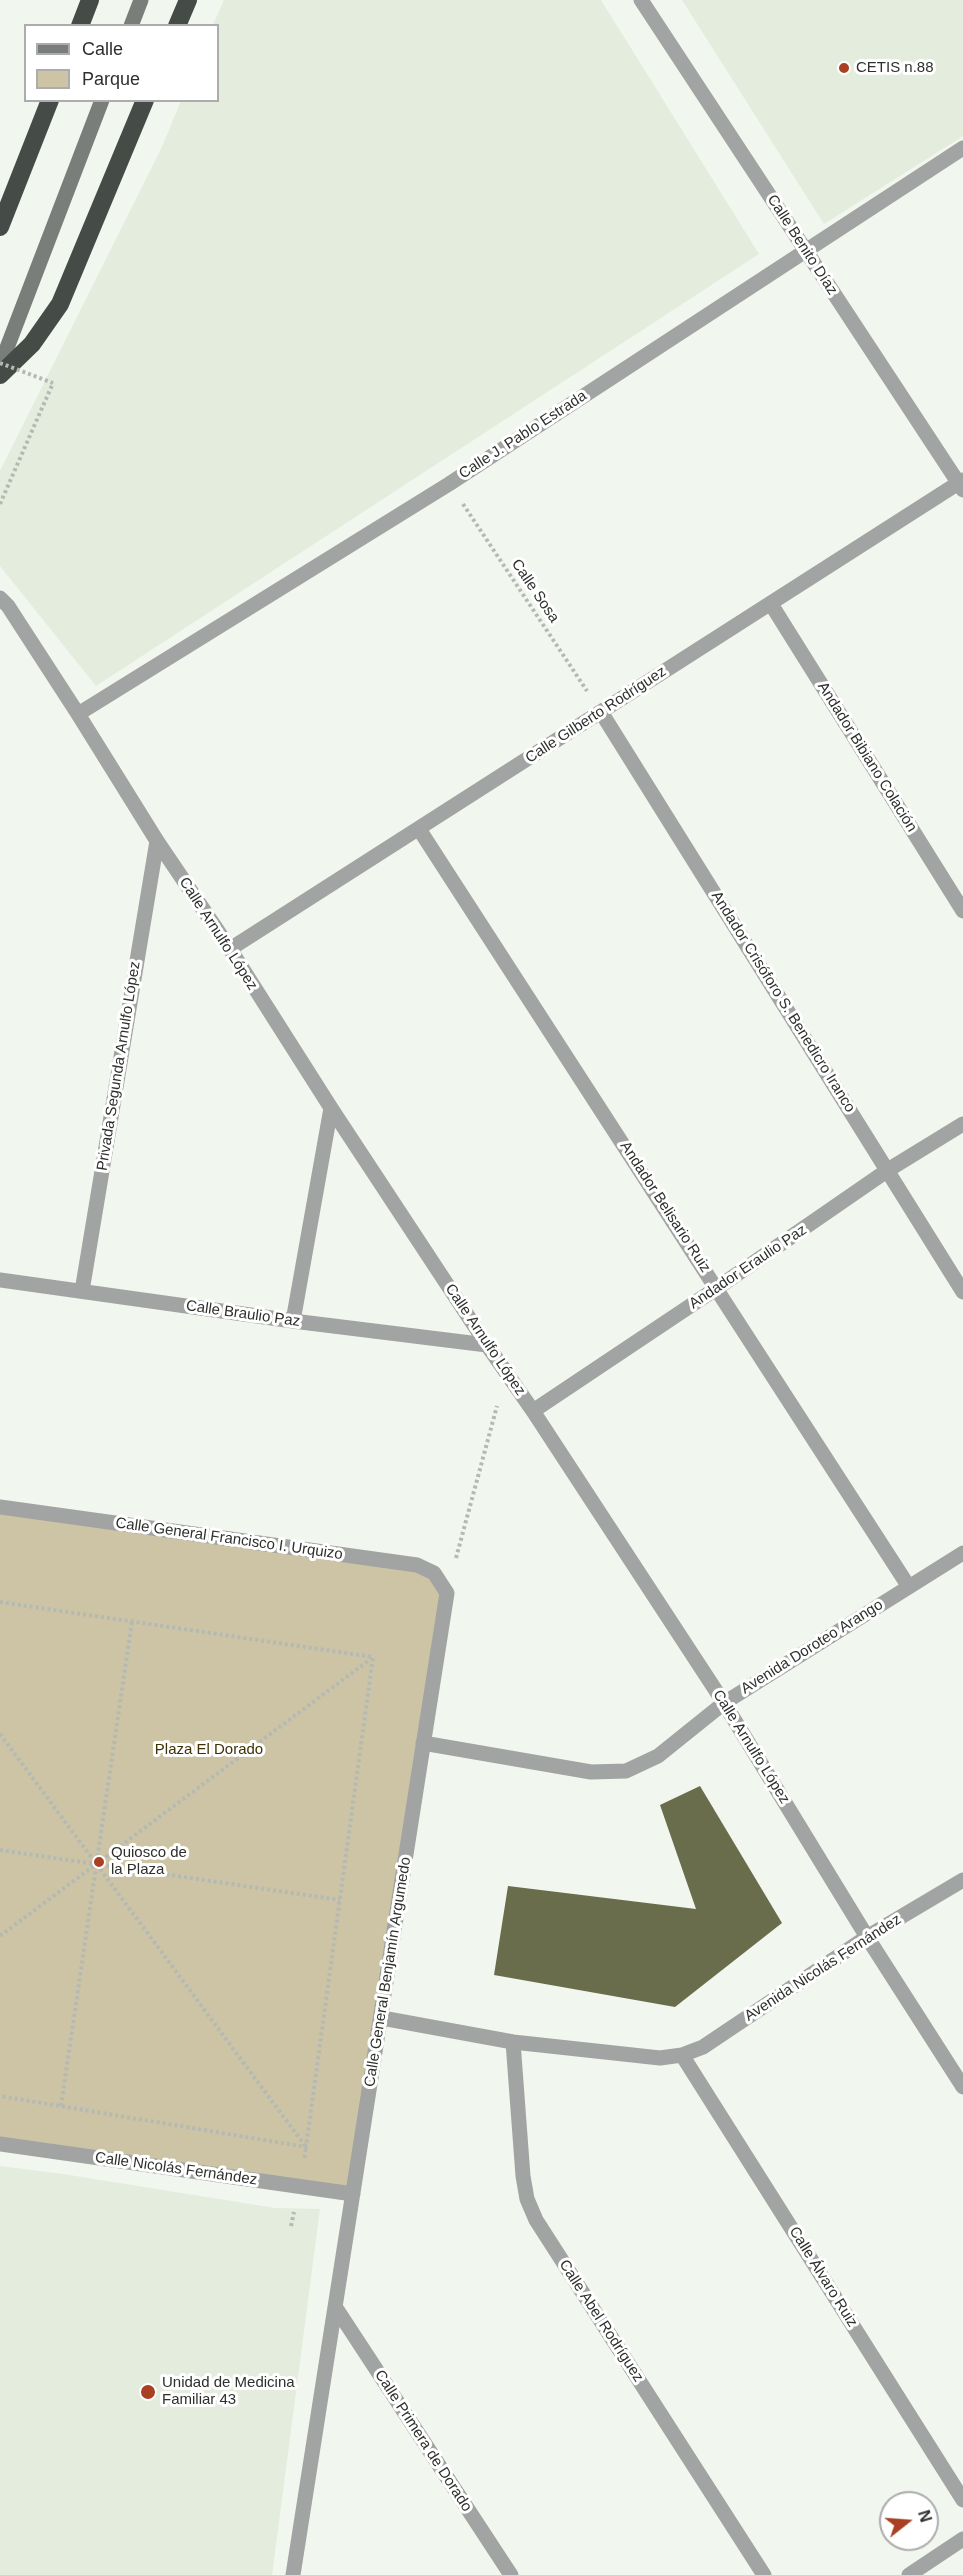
<!DOCTYPE html>
<meta charset="utf-8">
<style>
body{margin:0}
#map{position:relative;width:963px;height:2575px;overflow:hidden;background:#f1f6ee;font-family:Arial,sans-serif}
canvas{display:block}
.legend{position:absolute;left:24px;top:24px;width:195px;height:78px;box-sizing:border-box;background:#fff;border:2px solid #abacab;margin:0;padding:8px 10px;list-style:none;font-size:18px;color:#2e302d}
.legend li{display:flex;align-items:center;gap:12px;height:30px}
.legend b{width:30px;border:2px solid #abacab}
.north{position:absolute;left:879px;top:2491px;width:60px;height:60px;box-sizing:border-box;background:#fff;border:2px solid #abacab;border-radius:50%;rotate:73deg;font-size:16px;font-weight:700;line-height:24px;text-align:center;color:#2e302d}
.north::after{content:'';display:block;margin:auto;width:21px;height:27px;background:#a94024;clip-path:polygon(50% 0,100% 100%,50% 72%,0 100%)}
</style>
<div id="map">
<canvas width="963" height="2575"></canvas>
<ul class="legend">
<li><b style="height:8px;background:#797e7a"></b>Calle</li>
<li><b style="height:16px;background:#ccc4a5"></b>Parque</li>
</ul>
<div class="north">N</div>
</div>
<script>
const g = document.querySelector('canvas').getContext('2d');
g.lineJoin = 'round';
function paint(path, color) { g.fillStyle = color; g.fill(path, 'evenodd'); }
const toPath = rows => new Path2D(rows.map(r => 'M' + r).join(''));
function stroke(path, color, width, dash) { g.strokeStyle = color; g.lineWidth = width; g.lineCap = dash ? 'butt' : 'round'; g.setLineDash(dash || []); g.stroke(path); }
function write(font, color, halo, rows, align = 'center') {
  g.font = font + ' Arial,sans-serif'; g.lineWidth = 6; g.setLineDash([]); g.textBaseline = 'middle'; g.strokeStyle = halo; g.fillStyle = color; for (const [text, x, y, turn = 0] of rows) {
    g.save(); g.translate(x, y); g.rotate((+turn || 0) * Math.PI / 180); g.textAlign = isNaN(turn) ? turn : align; if (halo) g.strokeText(text, 0, 0); g.fillText(text, 0, 0); g.restore();
  }
}
paint(toPath([
 [224,0,601,0,759,254,96,686,0,566,0,471,161,149,181,101,218,100,218,26,213,25],
 [682,0,963,0,963,136,824,224],
 [0,2166,63,2174,275,2208,320,2209,272,2575,0,2575]
]), '#e3ecdd');
paint(toPath([
 [0,1513,417,1568,445,1593,349,2191,0,2138]
]), '#ccc4a5');
paint(toPath([
 [700,1786,782,1923,675,2007,494,1975,508,1886,696,1909,660,1805]
]), '#696d4c');
stroke(toPath([
 [0,504,53,383],
 [463,504,587,691],
 [456,1558,497,1406],
 [0,1602,373,1657,306,2147,0,2096],
 [0,1734,306,2147,304,2160],
 [0,1850,340,1900],
 [0,1936,372,1658],
 [61,2106,132,1621],
 [291,2226,294,2212]
]), '#b5b9b3', 4, [3, 3]);
stroke(toPath([
 [641,0,963,490],
 [0,598,8,606,78,714,157,841,230,949,331,1108,487,1345,533,1411,724,1703,867,1937,963,2087],
 [771,604,963,911],
 [601,712,963,1292],
 [78,714,449,484,963,148],
 [419,829,909,1587],
 [230,949,963,480],
 [0,1280,293,1321,487,1345],
 [82,1291,157,841],
 [293,1321,331,1108],
 [533,1411,717,1288,888,1170,963,1124],
 [0,1507,417,1565,434,1573,447,1593,293,2575],
 [423,1743,591,1772,626,1771,658,1756,724,1703,963,1553],
 [382,2018,513,2042,660,2058,682,2055,703,2047,867,1937,963,1880],
 [513,2042,523,2176,527,2199,536,2220,764,2575],
 [682,2055,963,2500],
 [0,2144,353,2194],
 [336,2308,511,2575],
 [909,2575,963,2539]
]), '#a1a4a2', 15);
stroke(toPath([
 [131,26,141,0],
 [0,366,102,100]
]), '#797e7a', 15);
stroke(toPath([
 [80,26,90,0],
 [177,26,188,0],
 [0,227,50,100],
 [0,375,32,344,60,304,145,100]
]), '#454c47', 18);
stroke(toPath([
 [0,363,53,383]
]), '#b5b9b3', 4, [3, 3]);
for (const [x, y, r, color] of [
 [844,68,6,"#a94024"],
 [99,1862,6,"#a94024"],
 [148,2392,8,"#a94024"]
]) { const dot = new Path2D(); dot.arc(x, y, r, 0, 2 * Math.PI); g.fillStyle = color; g.fill(dot); stroke(dot, '#fff', 2); }
write('15px', '#2e302d', '#fff', [
 ["CETIS n.88",856,68],
 ["Quiosco de",111,1853],
 ["la Plaza",111,1870],
 ["Unidad de Medicina",162,2383],
 ["Familiar 43",162,2400]
], 'left');
write('15px', '#2e302d', '#fff', [
 ["Calle Benito Díaz",802,245,57],
 ["Calle J. Pablo Estrada",523,435,-33],
 ["Calle Sosa",535,591,56],
 ["Calle Gilberto Rodríguez",596,715,-33],
 ["Andador Bibiano Colación",867,757,58],
 ["Calle Arnulfo López",218,934,57],
 ["Andador Crisóforo S. Benedicro Iranco",783,1002,58],
 ["Privada Segunda Arnulfo López",119,1066,-81],
 ["Andador Belisario Ruiz",665,1207,57],
 ["Andador Eraulio Paz",748,1267,-34],
 ["Calle Braulio Paz",243,1314,8],
 ["Calle Arnulfo López",485,1340,56],
 ["Calle General Francisco I. Urquizo",229,1539,8],
 ["Avenida Doroteo Arango",812,1647,-32],
 ["Calle Arnulfo López",751,1747,58],
 ["Avenida Nicolás Fernández",823,1968,-33],
 ["Calle General Benjamín Argumedo",388,1972,-81],
 ["Calle Nicolás Fernández",176,2169,8],
 ["Calle Álvaro Ruiz",823,2277,58],
 ["Calle Abel Rodríguez",601,2321,57],
 ["Calle Primera de Dorado",423,2441,57]
]);
write('15px', '#3e3204', '#fff', [
 ["Plaza El Dorado",209,1750]
]);
</script>
